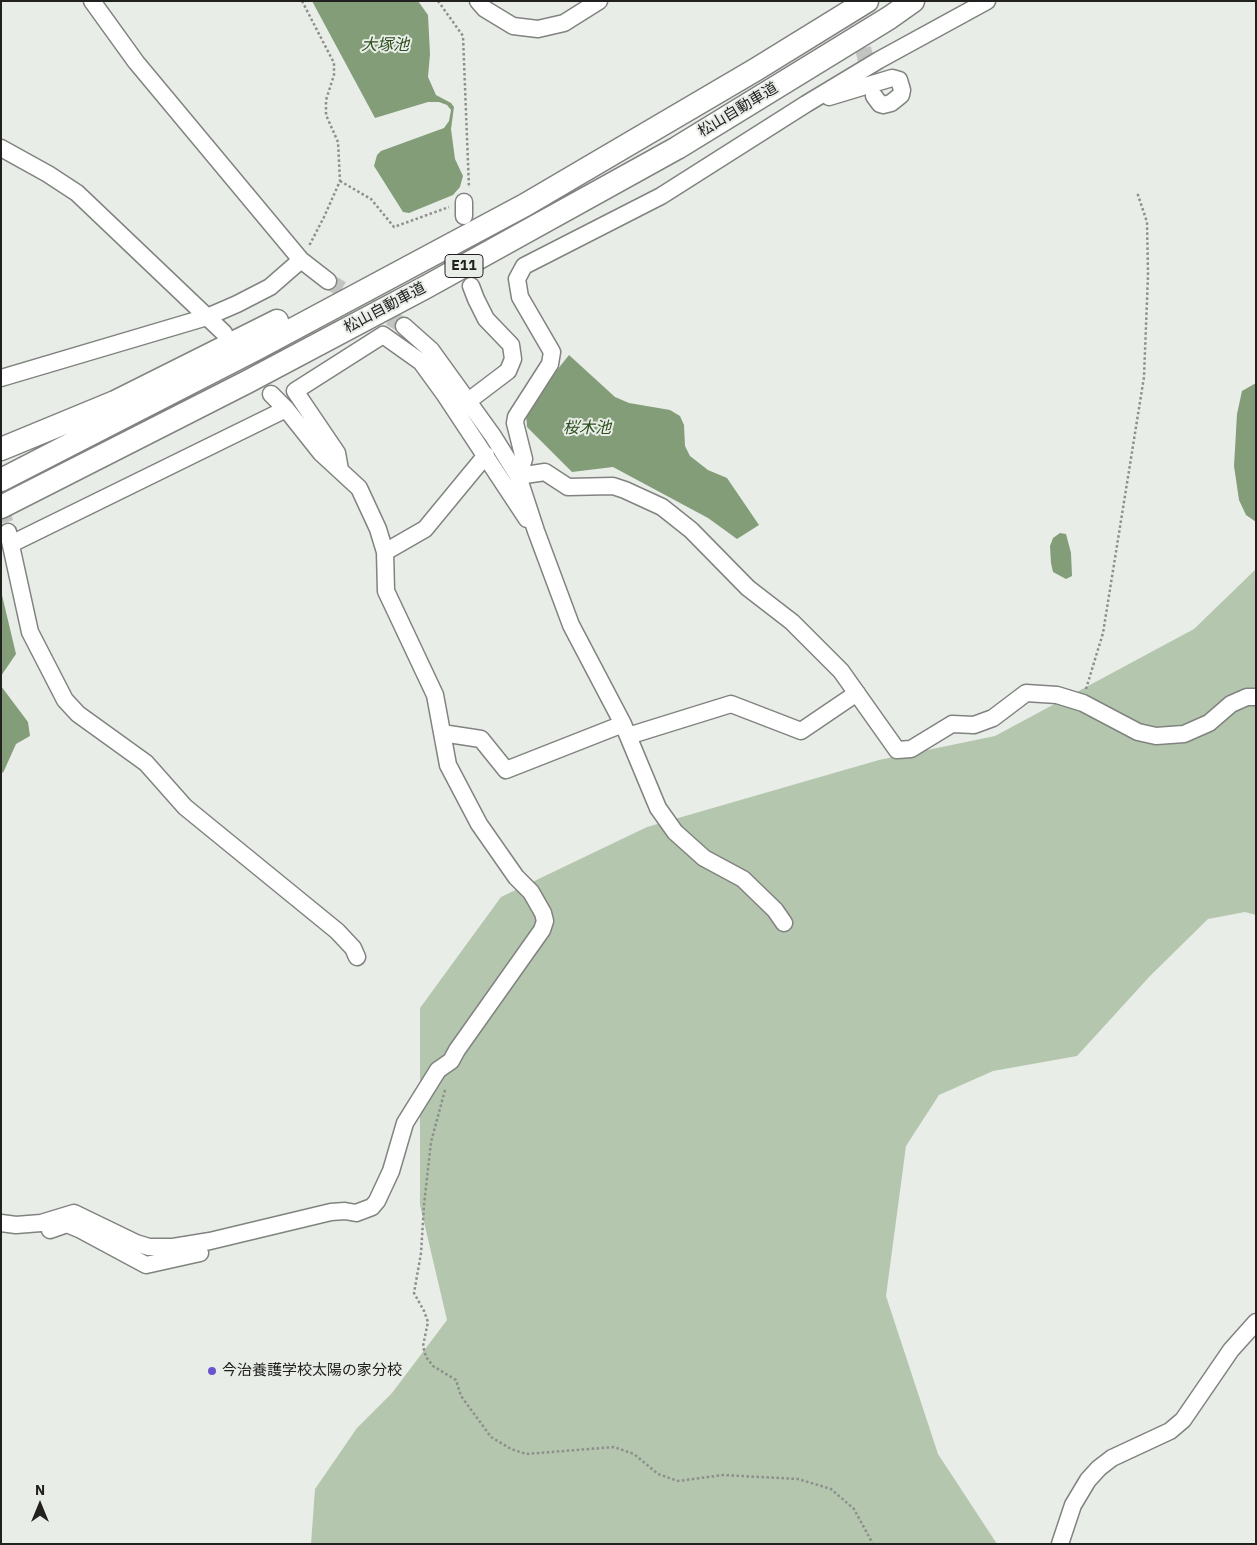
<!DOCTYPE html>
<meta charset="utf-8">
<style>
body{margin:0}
#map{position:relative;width:1257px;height:1545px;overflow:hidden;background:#e9ede8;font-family:"IBM Plex Sans",sans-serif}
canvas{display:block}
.frame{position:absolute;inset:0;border:2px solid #212220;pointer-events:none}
.north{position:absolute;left:15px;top:1480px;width:50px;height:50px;-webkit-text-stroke:4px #e9ede8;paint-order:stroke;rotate:0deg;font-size:14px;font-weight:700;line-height:20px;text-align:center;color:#212220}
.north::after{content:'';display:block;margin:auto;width:18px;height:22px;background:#212220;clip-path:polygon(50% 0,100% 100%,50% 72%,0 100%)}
</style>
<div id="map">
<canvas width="1257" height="1545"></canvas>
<div class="frame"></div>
<div class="north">N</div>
</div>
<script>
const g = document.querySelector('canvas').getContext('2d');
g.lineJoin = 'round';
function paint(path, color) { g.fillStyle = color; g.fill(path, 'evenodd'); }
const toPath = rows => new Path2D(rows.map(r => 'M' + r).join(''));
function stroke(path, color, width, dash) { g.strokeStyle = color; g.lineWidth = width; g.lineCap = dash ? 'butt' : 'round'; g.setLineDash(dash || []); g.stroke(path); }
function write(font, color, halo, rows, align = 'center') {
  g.font = font + ' "IBM Plex Sans","Noto Sans JP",sans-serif'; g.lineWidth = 4; g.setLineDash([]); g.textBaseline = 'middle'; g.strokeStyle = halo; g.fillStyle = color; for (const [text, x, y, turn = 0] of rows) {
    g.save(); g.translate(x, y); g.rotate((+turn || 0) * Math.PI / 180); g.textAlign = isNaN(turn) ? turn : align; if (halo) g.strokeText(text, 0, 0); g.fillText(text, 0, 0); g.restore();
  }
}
paint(toPath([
 [1256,569,1256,915,1245,912,1208,919,1150,976,1077,1056,993,1071,939,1095,906,1146,886,1296,938,1454,997,1544,311,1544,315,1489,357,1428,392,1393,447,1320,420,1205,420,1008,501,897,647,827,879,760,995,736,1194,629]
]), '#b4c6ad');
paint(toPath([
 [312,1,418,1,428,15,430,54,428,77,436,95,451,103,454,107,451,129,455,159,463,176,460,187,453,195,409,213,403,212,374,166,377,155,381,151,444,128,449,121,451,110,447,105,439,102,428,102,375,118],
 [569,355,615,397,629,403,670,410,680,416,684,425,685,446,690,456,708,470,727,478,759,525,737,539,708,518,613,467,572,472,527,427,526,414,529,405],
 [1256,383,1256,522,1246,515,1239,500,1234,466,1237,414,1242,391],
 [1060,533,1066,534,1071,553,1072,576,1066,579,1053,572,1051,563,1050,546,1053,538],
 [1,591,16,654,1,676],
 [1,686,28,722,30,736,16,744,3,773,1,771]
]), '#839d79');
stroke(toPath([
 [853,1,870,80],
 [328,281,404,326],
 [1,507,8,532]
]), '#c1c4c0', 16, [16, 8]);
const minor = toPath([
 [92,1,136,62,301,260,328,281],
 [478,1,485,9,513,26,538,29,564,23,599,1],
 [829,97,892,78,899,80,902,90,901,95,891,103,883,105,880,104,874,96],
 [1,148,48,174,77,193,224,333],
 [464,202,464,216],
 [404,326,431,350,493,436,518,476,536,531,571,625,623,724,658,808,675,832,704,858,743,879,775,910,784,923],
 [1,378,207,317,237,304,270,287,301,260],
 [467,402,508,371,513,359,511,345,486,319,476,299,471,286],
 [340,470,337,453,295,391,383,335,421,362,445,395,527,519],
 [518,476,545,472,568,487,613,486,625,490,662,507,691,530,748,588,792,622,841,671,897,750,911,749,952,724,974,725,993,718,1026,693,1057,695,1083,703,1138,732,1156,736,1184,734,1209,723,1231,704,1247,697,1256,697],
 [518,476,524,459,515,423,516,417,550,364,552,352,520,297,517,279,524,266,661,196,806,104,879,60,987,1],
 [8,532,30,632,65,700,78,714,146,763,185,807,337,931,353,948,357,957],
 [11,544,286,409],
 [385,552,425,529,486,455],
 [442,733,481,739,506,770,623,724],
 [628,736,731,704,801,731,857,693],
 [1,1223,16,1225,41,1223,74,1213,136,1243,149,1247,173,1247,210,1241,331,1212,345,1211,356,1213,372,1207,377,1201,391,1171,405,1123,438,1070,451,1061,457,1050,542,930,545,921,543,913,531,892,516,877,479,824,448,765,435,695,386,591,385,552,378,529,359,488,321,453,286,409,271,394],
 [50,1230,67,1224,79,1229,146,1265,200,1253],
 [1060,1544,1073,1505,1088,1480,1099,1468,1112,1458,1170,1431,1183,1420,1231,1350,1256,1322]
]);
const highway = toPath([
 [1,449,115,402,277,321],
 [1,480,256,349,525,205,755,70,867,1],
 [1,507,247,382,426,287,677,148,889,18,913,1]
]);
stroke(minor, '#80837f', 19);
stroke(highway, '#80837f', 25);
stroke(toPath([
 [302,1,334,63,334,75,326,100,326,115,338,142,340,181,324,217,309,246],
 [438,1,463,36,469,188],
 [340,181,371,199,394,227,449,207],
 [1086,689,1103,633,1144,377,1148,275,1147,222,1137,192],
 [445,1090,431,1142,424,1205,421,1253,414,1293,424,1311,428,1322,423,1346,426,1357,433,1366,456,1380,461,1396,491,1437,511,1449,526,1454,614,1447,634,1454,658,1474,678,1481,723,1475,798,1479,831,1489,854,1509,873,1544]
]), '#8c8f8b', 2.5, [2.5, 2.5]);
stroke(minor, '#fff', 16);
stroke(highway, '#fff', 22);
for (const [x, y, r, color] of [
 [212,1371,5,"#6a53cd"]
]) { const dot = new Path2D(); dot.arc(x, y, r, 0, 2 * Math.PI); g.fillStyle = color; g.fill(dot); stroke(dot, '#e9ede8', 2); }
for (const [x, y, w] of [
 [464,266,38]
]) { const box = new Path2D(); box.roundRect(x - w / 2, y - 11.5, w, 23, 4); g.fillStyle = '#e9ede8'; g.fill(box); stroke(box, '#212220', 1); }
write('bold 14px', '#212220', null, [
 ["E11",464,266]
]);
write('15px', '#212220', '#e9ede8', [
 ["松山自動車道",738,110,-31],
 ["松山自動車道",385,308,-28]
]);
write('15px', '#212220', '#e9ede8', [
 ["今治養護学校太陽の家分校",222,1371]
], 'left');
write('italic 16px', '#2b4e1b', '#e9ede8', [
 ["大塚池",385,45],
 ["桜木池",587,428]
]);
</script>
